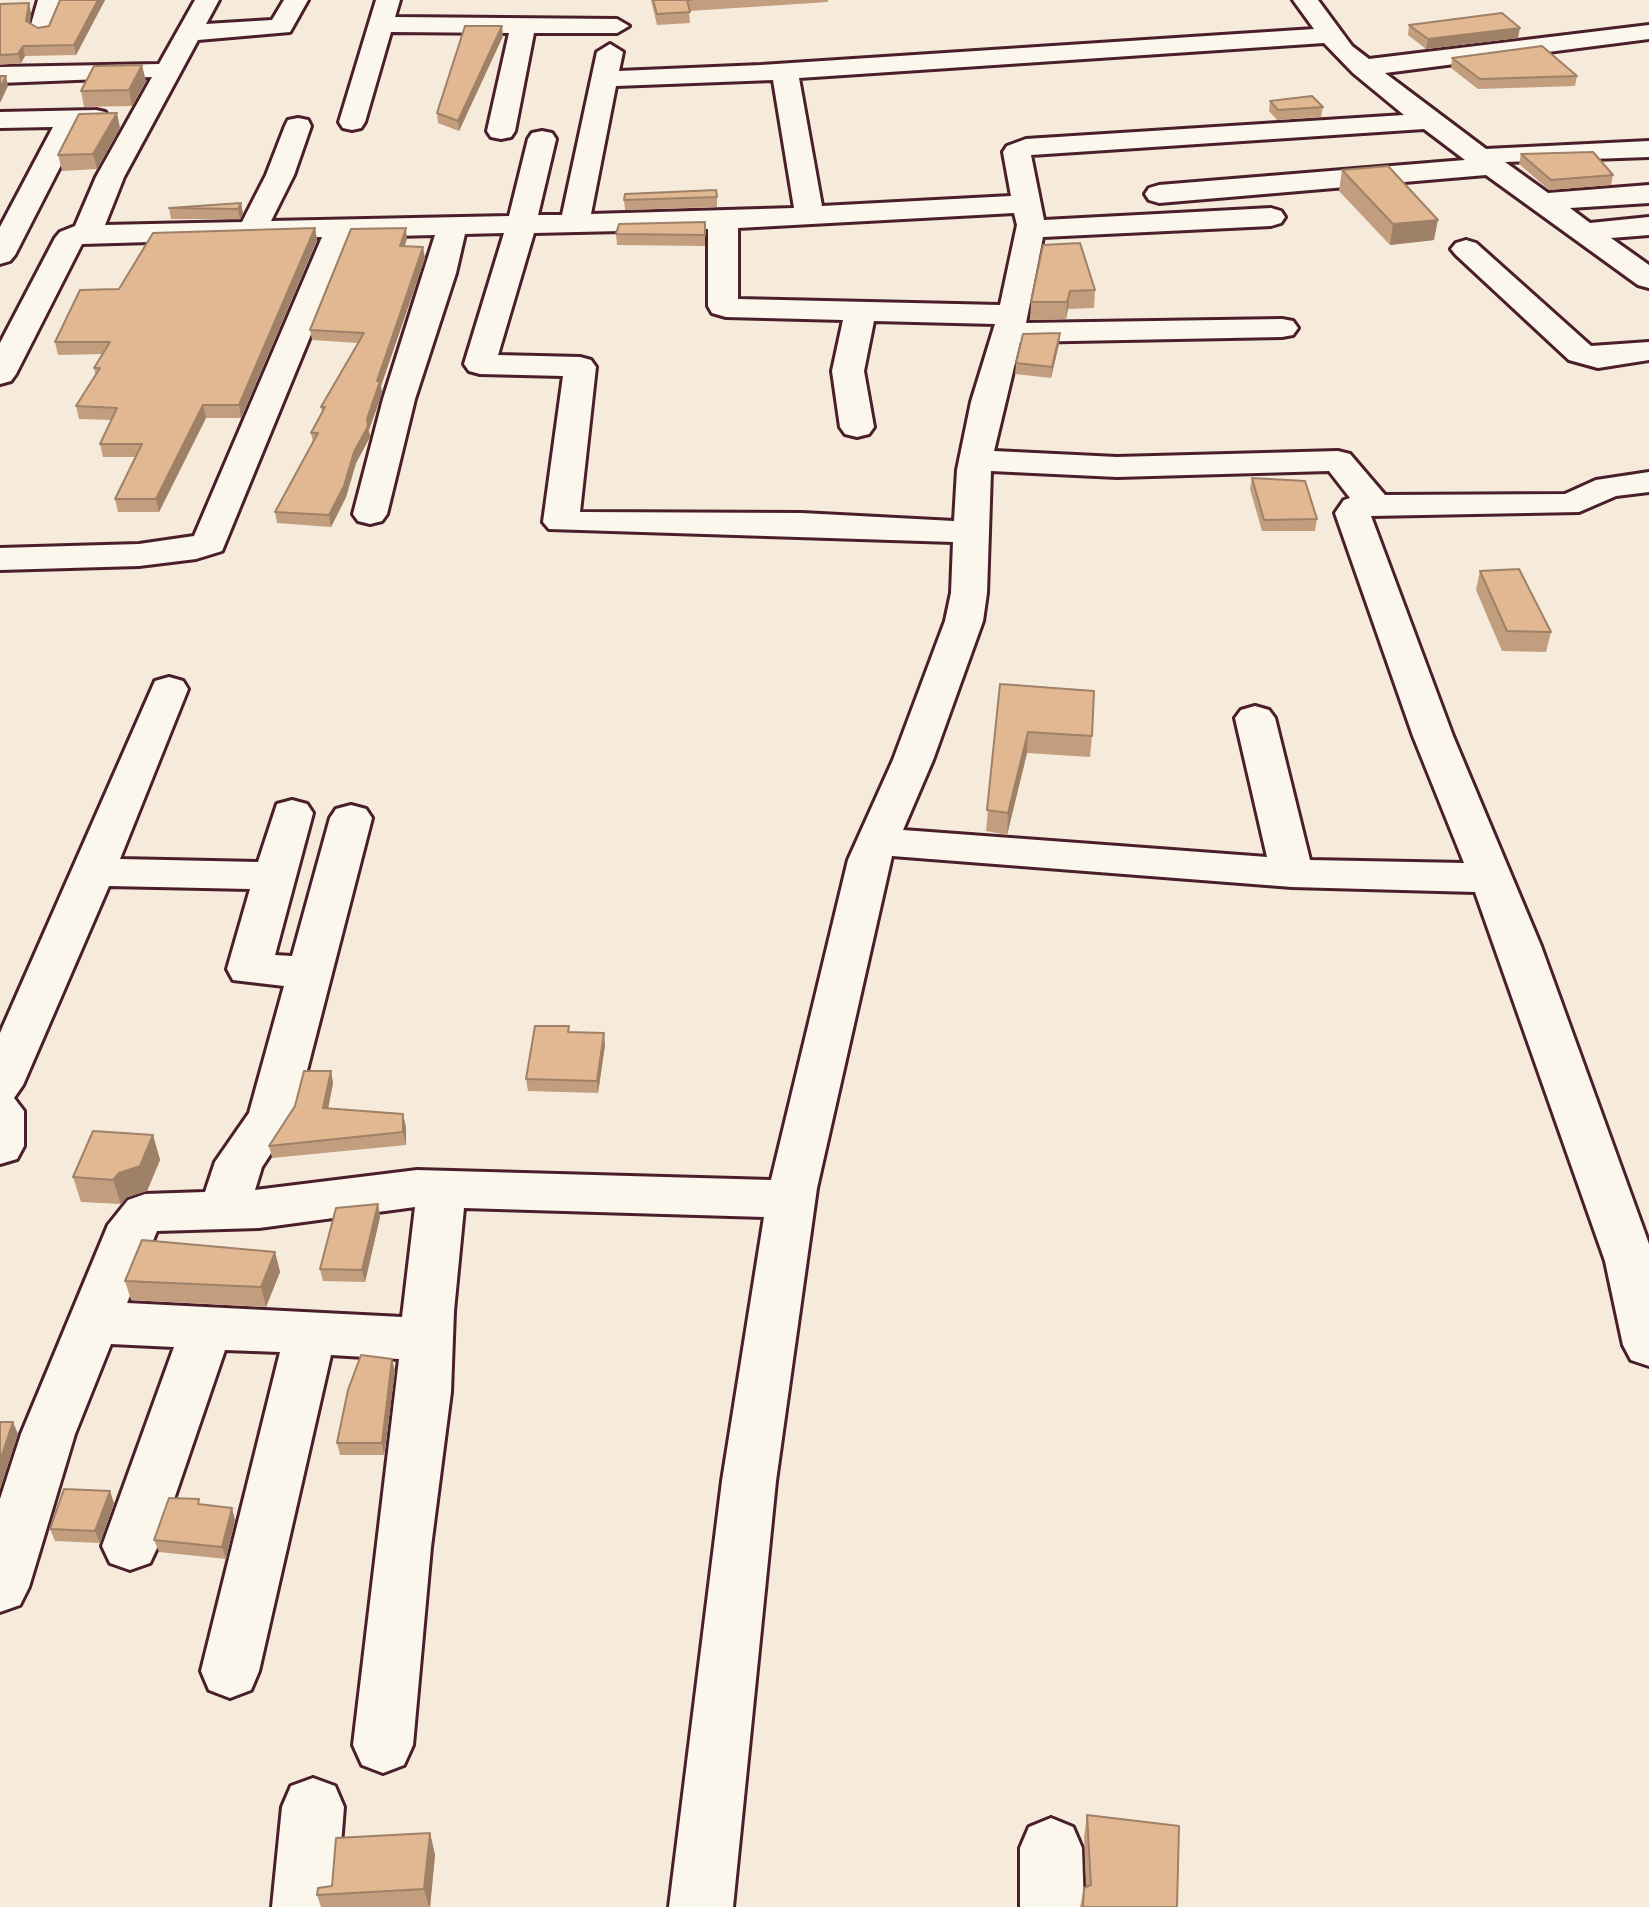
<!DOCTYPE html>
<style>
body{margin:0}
canvas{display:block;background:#f6eada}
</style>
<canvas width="1649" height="1907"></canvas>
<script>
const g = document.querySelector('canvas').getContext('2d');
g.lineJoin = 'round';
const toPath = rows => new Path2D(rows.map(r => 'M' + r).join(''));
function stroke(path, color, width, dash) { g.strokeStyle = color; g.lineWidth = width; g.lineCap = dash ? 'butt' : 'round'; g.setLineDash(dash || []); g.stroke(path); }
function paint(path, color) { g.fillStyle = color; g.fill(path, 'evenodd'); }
const minor = toPath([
 [38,0,62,0,51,33,42,35,30,28,38,0],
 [195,0,219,0,206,24,272,20,284,0,308,0,290,32,198,40,124,177,105,225,242,222,266,175,285,126,288,120,298,118,308,120,311,126,294,175,271,221,509,216,528,139,532,133,542,131,552,133,556,139,538,215,562,215,597,52,610,44,623,52,619,71,761,65,1314,29,1293,0,1318,0,1352,46,1369,59,1649,25,1649,39,1385,73,1486,149,1649,141,1649,157,1505,162,1548,193,1649,185,1649,203,1570,208,1590,223,1649,217,1649,235,1611,238,1649,265,1649,288,1638,285,1486,175,1159,203,1149,200,1145,194,1149,188,1159,185,1465,160,1424,129,1031,155,1044,220,1271,208,1281,211,1285,217,1281,223,1271,226,1043,237,1026,323,1282,319,1293,321,1298,328,1293,335,1282,337,1020,342,994,451,1117,457,1338,451,1350,454,1385,495,1565,494,1596,480,1649,472,1649,492,1616,496,1579,512,1371,516,1453,736,1541,946,1649,1244,1649,1366,1631,1360,1623,1345,1605,1261,1475,892,1292,887,892,856,817,1188,776,1481,733,1907,669,1907,722,1481,764,1217,464,1208,454,1311,451,1392,431,1547,413,1745,404,1765,383,1773,362,1765,353,1745,399,1359,331,1355,259,1671,251,1690,230,1698,209,1690,201,1671,280,1352,225,1350,158,1546,150,1563,130,1570,110,1563,102,1546,174,1347,111,1344,75,1434,29,1587,20,1605,0,1612,0,1499,21,1434,108,1225,128,1200,145,1194,205,1192,215,1162,249,1113,284,986,233,980,227,969,250,889,109,886,23,1085,14,1098,24,1111,24,1146,17,1159,0,1164,0,1033,155,681,169,677,183,681,188,689,120,859,258,862,277,804,292,800,307,804,313,813,275,955,292,956,330,818,336,809,351,805,366,809,372,818,295,1117,262,1167,255,1190,417,1170,771,1180,848,860,893,760,945,621,951,593,953,542,549,529,543,522,563,376,480,374,469,371,464,364,504,233,465,234,456,273,415,399,387,514,382,521,370,524,358,521,353,514,383,399,435,235,351,237,222,551,196,559,139,566,0,570,0,548,139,544,194,536,322,237,82,244,16,374,11,381,0,384,0,343,55,238,60,232,75,226,96,177,152,77,0,83,0,67,159,64,195,0],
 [1324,43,1353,73,1404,115,1026,139,1007,146,1003,152,1011,196,822,206,799,78,1324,43],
 [773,80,794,208,591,214,616,86,773,80],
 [1014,213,1017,225,1000,305,738,299,738,228,1014,213],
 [708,229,708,306,712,313,726,317,843,320,832,371,840,427,845,434,857,437,869,434,874,427,864,371,874,321,995,324,971,402,957,470,954,521,802,513,580,512,596,367,591,360,580,357,498,355,534,233,708,229],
 [991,471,1117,477,1329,471,1350,498,1344,500,1335,513,1413,736,1464,863,1310,860,1275,718,1269,710,1255,706,1241,710,1235,718,1267,857,903,830,933,760,983,621,987,593,991,471],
 [415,1207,402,1317,127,1303,157,1231,259,1228,415,1207],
 [376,0,400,0,395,17,617,19,629,26,617,33,534,33,515,131,511,137,501,139,491,137,487,131,509,33,391,32,365,122,361,128,352,130,343,128,339,122,376,0],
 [96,110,105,112,109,118,105,124,81,126,15,255,10,261,0,264,0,227,53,127,0,128,0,112,96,110],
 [1466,240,1476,243,1591,346,1649,342,1649,360,1598,368,1569,360,1456,255,1451,249,1456,243,1466,240],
 [313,1778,335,1786,344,1807,336,1907,272,1907,282,1807,291,1786,313,1778],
 [1051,1818,1073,1827,1082,1848,1084,1907,1020,1907,1020,1848,1029,1827,1051,1818]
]);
stroke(minor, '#4a1f2b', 6);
paint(minor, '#fbf7ec');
paint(toPath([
 [60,0,105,0,76,55,25,56,21,63,0,65,0,4,31,13,30,23,38,28,49,26],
 [651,0,828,0,828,2,689,11,690,23,657,25],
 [1409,25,1518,38,1426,49,1408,35],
 [503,36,459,131,438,123,437,113],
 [1452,58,1577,76,1575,86,1478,89,1451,68],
 [146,81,132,106,84,107,81,91],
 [1270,101,1323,107,1321,117,1277,120,1269,111],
 [120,128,97,169,62,171,58,155],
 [1521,154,1613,175,1611,185,1549,190,1519,164],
 [1342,170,1434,240,1390,245,1339,191],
 [717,197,717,207,625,210,624,200],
 [241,203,243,214,240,219,171,219,169,208],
 [705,222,705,246,617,245,616,234],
 [315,228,317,240,241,418,206,418,159,512,118,512,115,499,135,457,103,457,100,444,111,420,79,419,76,406,96,376,94,368,103,354,58,355,55,342,119,289],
 [407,239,404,246,425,258,381,386,382,393,369,430,370,437,356,463,346,497,331,527,277,523,275,512,313,442,311,433,322,413,321,407,358,343,312,340,310,330],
 [1043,245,1095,290,1094,308,1068,309,1066,319,1030,320,1031,302],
 [1060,333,1059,344,1051,378,1015,374,1016,363],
 [1252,478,1317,519,1315,531,1262,531,1250,489],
 [1480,571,1551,632,1546,652,1502,651,1476,590],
 [1000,684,1092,736,1090,757,1027,753,1007,835,986,831],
 [569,1032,605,1045,598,1093,528,1091,526,1079],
 [331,1071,333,1083,328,1108,406,1127,406,1145,272,1158,269,1146],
 [153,1135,160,1160,147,1191,127,1197,121,1204,81,1202,73,1177],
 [378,1204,380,1217,365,1282,323,1281,320,1269],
 [275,1252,280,1272,266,1307,131,1300,125,1281],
 [395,1371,384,1455,340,1455,337,1443],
 [114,1503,100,1543,55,1541,50,1529],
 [235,1520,226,1559,159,1552,154,1540],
 [1087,1815,1177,1907,1080,1907,1084,1888,1086,1887,1084,1837],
 [430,1833,435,1855,430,1907,321,1907,317,1895,332,1886]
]), '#c29e7e');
paint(toPath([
 [98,0,105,0,76,55,74,45],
 [29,3,31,13,28,31,26,21],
 [502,26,503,36,459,131,458,121],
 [1520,28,1518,38,1426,49,1428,39],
 [23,46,25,56,21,63,18,54],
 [142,65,146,81,132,106,129,90],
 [6,76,8,86,0,103,0,88],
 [117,113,120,128,97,169,93,154],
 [241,203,243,214,240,219,238,209],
 [1438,220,1434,240,1390,245,1393,224],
 [315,228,317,240,241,418,239,405],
 [406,228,407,239,401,257,400,246],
 [423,247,425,258,381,386,382,393,369,430,367,419,377,381],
 [1070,291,1068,309,1066,319,1067,302],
 [1060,333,1059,344,1051,378,1052,367],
 [203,405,206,418,159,512,156,499],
 [368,426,370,437,356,463,346,497,331,527,329,515,354,452],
 [1028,732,1027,753,1007,835,1008,813],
 [604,1033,605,1045,598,1093,597,1081],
 [331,1071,333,1083,326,1120,323,1108],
 [403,1114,406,1127,406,1145,403,1132],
 [153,1135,160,1160,147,1191,127,1197,121,1204,113,1180],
 [378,1204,380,1217,365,1282,362,1270],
 [275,1252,280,1272,266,1307,261,1287],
 [392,1359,395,1371,384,1455,382,1443],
 [13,1422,18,1434,0,1489,0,1461],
 [110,1491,114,1503,100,1543,95,1531],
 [232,1508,235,1520,226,1559,222,1547],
 [430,1833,435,1855,430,1907,429,1907,424,1889]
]), '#9e8167');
const building = toPath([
 [60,0,98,0,74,45,23,46,18,54,0,55,0,4,29,3,26,21,38,28,49,26,60,0],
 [653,0,692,0,687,0,690,12,657,14,653,0],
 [1502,13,1520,28,1428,39,1409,25,1502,13],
 [465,26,502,26,458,121,437,113,465,26],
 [1542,46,1577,76,1480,79,1452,58,1542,46],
 [142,65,129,90,81,91,94,66,142,65],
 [0,76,6,76,0,88,0,76],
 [1312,96,1323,107,1278,110,1270,101,1312,96],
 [117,113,93,154,58,155,79,114,117,113],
 [1593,152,1613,175,1551,180,1521,154,1593,152],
 [1388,166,1438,220,1393,224,1342,170,1388,166],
 [716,190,717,197,624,200,625,194,716,190],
 [241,203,238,209,169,208,241,203],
 [705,222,705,235,616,234,619,224,705,222],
 [315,228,239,405,203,405,156,499,115,499,142,444,100,444,117,408,76,406,100,368,94,368,110,342,55,342,80,290,119,289,153,233,315,228],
 [406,228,400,246,423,247,377,381,380,381,367,419,368,426,354,452,344,486,329,515,275,512,318,433,311,433,325,407,321,407,364,333,310,330,351,229,406,228],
 [1080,243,1095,290,1070,291,1067,302,1031,302,1043,245,1080,243],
 [1060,333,1052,367,1016,363,1023,334,1060,333],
 [1252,478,1305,481,1317,519,1264,520,1252,478],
 [1519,569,1551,632,1507,631,1480,571,1519,569],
 [1000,684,1094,691,1092,736,1028,732,1008,813,987,810,1000,684],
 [535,1026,569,1026,568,1032,604,1033,597,1081,526,1079,535,1026],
 [304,1071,331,1071,323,1108,403,1114,403,1132,269,1146,295,1106,304,1071],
 [93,1131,153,1135,140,1166,119,1173,113,1180,73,1177,93,1131],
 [378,1204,362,1270,320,1269,336,1208,378,1204],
 [142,1240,275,1252,261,1287,125,1281,142,1240],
 [361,1355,392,1359,382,1443,337,1443,348,1390,361,1355],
 [0,1422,13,1422,0,1461,0,1422],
 [64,1489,110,1491,95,1531,50,1529,64,1489],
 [169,1498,199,1499,198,1504,232,1508,222,1547,154,1540,169,1498],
 [1087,1815,1179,1826,1177,1907,1083,1907,1084,1888,1091,1885,1087,1815],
 [430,1833,424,1889,317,1895,318,1888,332,1886,336,1838,430,1833]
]);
paint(building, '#e2b893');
stroke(building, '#9e8167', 2);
</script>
